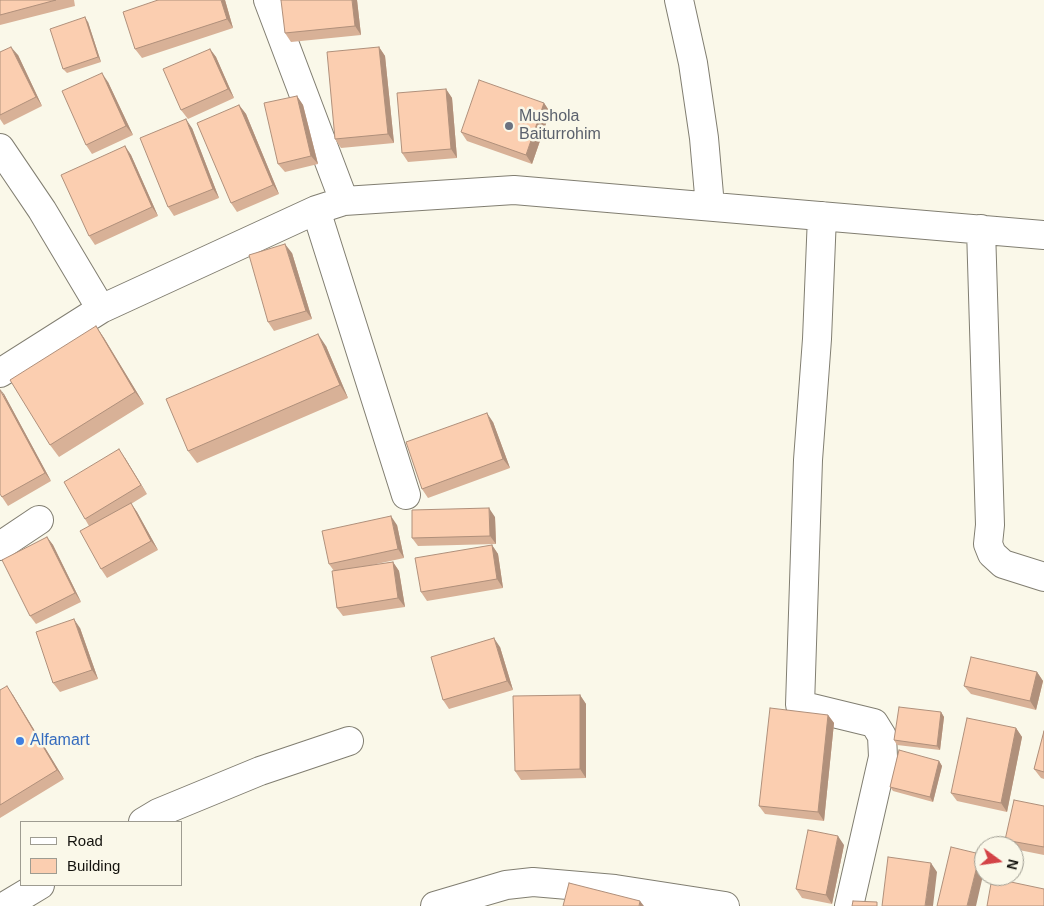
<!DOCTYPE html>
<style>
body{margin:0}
#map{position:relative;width:1044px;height:906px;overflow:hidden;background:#faf8e9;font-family:Arial,sans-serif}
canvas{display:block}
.legend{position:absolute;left:20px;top:821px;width:162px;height:65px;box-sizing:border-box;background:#faf8e9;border:1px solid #9e9c91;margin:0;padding:6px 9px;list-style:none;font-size:15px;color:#14130e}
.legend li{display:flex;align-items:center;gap:10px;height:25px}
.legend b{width:25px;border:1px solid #9e9c91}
.north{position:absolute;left:974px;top:836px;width:50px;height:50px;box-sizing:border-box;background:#faf8e9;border:1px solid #9e9c91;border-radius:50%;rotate:104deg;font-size:14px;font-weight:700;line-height:20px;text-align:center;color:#14130e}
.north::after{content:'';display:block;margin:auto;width:18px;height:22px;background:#d34347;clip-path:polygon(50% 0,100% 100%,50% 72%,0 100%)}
</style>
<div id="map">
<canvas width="1044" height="906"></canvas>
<ul class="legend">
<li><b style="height:6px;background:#fff"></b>Road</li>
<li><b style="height:14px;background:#fbceb0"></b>Building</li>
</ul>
<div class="north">N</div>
</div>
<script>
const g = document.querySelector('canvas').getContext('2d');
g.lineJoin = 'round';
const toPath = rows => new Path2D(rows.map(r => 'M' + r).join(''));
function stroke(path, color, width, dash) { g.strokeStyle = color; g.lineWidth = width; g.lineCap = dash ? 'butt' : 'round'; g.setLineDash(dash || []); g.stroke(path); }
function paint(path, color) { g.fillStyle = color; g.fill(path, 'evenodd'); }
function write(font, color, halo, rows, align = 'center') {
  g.font = font + ' Arial,sans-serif'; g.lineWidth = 5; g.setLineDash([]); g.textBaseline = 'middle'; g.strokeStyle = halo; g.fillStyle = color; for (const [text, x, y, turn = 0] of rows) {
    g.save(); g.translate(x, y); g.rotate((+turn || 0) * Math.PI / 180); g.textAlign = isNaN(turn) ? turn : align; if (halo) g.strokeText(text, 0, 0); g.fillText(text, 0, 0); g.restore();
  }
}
const minor = toPath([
 [268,0,344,201],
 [679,0,693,63,704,138,710,206],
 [0,148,42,210,101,309],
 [316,210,406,495],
 [822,216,817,339,808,460,800,705,874,723,882,736,883,757,849,906],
 [981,229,990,525,988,544,992,554,1003,564,1044,577],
 [0,373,101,309,316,210,344,201,514,190,1044,235],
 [0,546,39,520],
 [143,822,158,813,260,771,349,741],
 [5,906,40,885],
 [435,906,506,885,533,882,615,889,725,906]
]);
stroke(minor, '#817e71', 30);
stroke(minor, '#fff', 28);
paint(toPath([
 [0,0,74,0,75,6,0,25],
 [225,0,233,28,142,58,135,49],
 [357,0,361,35,291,42,285,33],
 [88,22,101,62,67,73,63,69],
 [379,47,385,56,394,143,341,148,335,139],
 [210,49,216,57,234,98,188,119,181,110],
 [0,52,18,55,42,106,4,125,0,119],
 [108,82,133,135,92,154,86,145],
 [446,89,452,98,457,158,408,162,402,153],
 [297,96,303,105,318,164,285,172,278,164],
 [544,103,550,112,532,164,467,141,461,132],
 [239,105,246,114,279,194,237,212,231,203],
 [192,128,219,198,174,216,168,207],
 [125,146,131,155,158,216,95,245,89,236],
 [292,253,312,319,274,331,268,322],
 [96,326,104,338,144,404,59,457,50,445],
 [326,346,348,398,197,463,188,451],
 [4,394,51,481,8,506,2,497],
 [493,422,510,468,428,498,422,489],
 [125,458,147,494,131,504,137,512,158,550,107,578,101,569,89,526,85,519],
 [495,517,496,544,418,546,412,538],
 [397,525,404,558,372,565,393,562,399,571,405,607,343,616,337,608,334,571,329,564],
 [47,537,53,545,81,602,36,624,30,616],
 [492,545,498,554,503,588,427,601,421,592],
 [80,628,98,679,60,692,53,683],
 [500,647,513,690,449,709,443,700],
 [1037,672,1043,681,1036,710,971,694,964,686],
 [0,690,13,695,64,779,0,818],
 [580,695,586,704,586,778,521,780,515,771],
 [941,712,944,717,940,750,897,745,894,740],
 [828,715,834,723,824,821,765,814,759,806],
 [1016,728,1022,737,1007,812,957,801,951,793],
 [1044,731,1044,779,1041,778,1034,769],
 [939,761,942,766,933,802,893,791,890,787],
 [1044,806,1044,855,1014,849,1014,846,1010,846,1005,840],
 [844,845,832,904,802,898,796,889]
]), '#d8b197');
paint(toPath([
 [221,0,225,0,233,28,227,19],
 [352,0,357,0,361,35,355,26],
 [85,17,88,22,101,62,98,57],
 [11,47,18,55,42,106,36,97],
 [379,47,385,56,394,143,388,134],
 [210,49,216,57,234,98,228,89],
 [102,73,108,82,133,135,126,126],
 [446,89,452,98,457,158,451,149],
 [297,96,303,105,318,164,311,156],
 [544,103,550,112,532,164,526,155],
 [239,105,246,114,279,194,273,185],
 [186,119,192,128,219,198,213,189],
 [125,146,131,155,158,216,152,207],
 [285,244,292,253,312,319,306,311],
 [96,326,104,338,144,404,135,392],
 [318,334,326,346,348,398,340,385],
 [0,389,4,394,51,481,45,473],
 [487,413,493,422,510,468,503,459],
 [119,449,125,458,147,494,141,485],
 [131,503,137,512,158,550,151,541],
 [489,508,495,517,496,544,490,536],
 [391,516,397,525,404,558,398,549],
 [47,537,53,545,81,602,75,593],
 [492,545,498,554,503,588,497,579],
 [393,562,399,571,405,607,398,598],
 [74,619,80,628,98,679,92,670],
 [494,638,500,647,513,690,507,681],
 [1037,672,1043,681,1036,710,1030,701],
 [7,686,13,695,64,779,57,770],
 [580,695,586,704,586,778,580,769],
 [941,712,944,717,940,750,937,746],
 [828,715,834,723,824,821,818,812],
 [1016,728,1022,737,1007,812,1001,803],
 [939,761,942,766,933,802,930,797],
 [838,836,844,845,832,904,826,895],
 [980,854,984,859,984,871,976,906,967,906],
 [931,863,937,872,933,906,925,906],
 [640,901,644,906,639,906]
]), '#b0907b');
const building = toPath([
 [0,0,56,0,0,15,0,0],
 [158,0,221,0,227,19,135,49,123,12,158,0],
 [281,0,352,0,355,26,285,33,281,0],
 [85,17,98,57,63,69,50,29,85,17],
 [11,47,36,97,0,115,0,52,11,47],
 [379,47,388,134,335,139,327,52,379,47],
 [210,49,228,89,181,110,163,69,210,49],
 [102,73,126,126,86,145,62,91,102,73],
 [479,80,544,103,526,155,461,132,479,80],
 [446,89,451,149,402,153,397,93,446,89],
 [297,96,311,156,278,164,264,103,297,96],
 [239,105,273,185,231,203,197,123,239,105],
 [186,119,213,189,168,207,140,138,186,119],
 [125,146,152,207,89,236,61,175,125,146],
 [285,244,306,311,268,322,249,255,285,244],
 [96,326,135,392,50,445,10,380,96,326],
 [318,334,340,385,188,451,166,399,318,334],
 [0,390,45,473,2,497,0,494,0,390],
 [487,413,503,459,422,489,406,442,487,413],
 [119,449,141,485,85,519,64,482,119,449],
 [131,503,151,541,101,569,80,531,131,503],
 [489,508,490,536,412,538,412,510,489,508],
 [391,516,398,549,329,564,322,531,391,516],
 [47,537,75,593,30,616,2,560,47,537],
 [492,545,497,579,421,592,415,558,492,545],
 [393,562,398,598,337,608,332,571,393,562],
 [74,619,92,670,53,683,36,632,74,619],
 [494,638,507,681,443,700,431,657,494,638],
 [971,657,1037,672,1030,701,964,686,971,657],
 [7,686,57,770,0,805,0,690,7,686],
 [580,695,580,769,515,771,513,696,580,695],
 [899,707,941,712,937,746,894,740,899,707],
 [770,708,828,715,818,812,759,806,770,708],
 [967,718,1016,728,1001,803,951,793,967,718],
 [1044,731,1044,772,1034,769,1044,731],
 [899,750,939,761,930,797,890,787,899,750],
 [1014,800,1044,806,1044,847,1005,840,1014,800],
 [808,830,838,836,826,895,796,889,808,830],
 [951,847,980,854,967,906,937,906,951,847],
 [888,857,931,863,925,906,882,906,888,857],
 [992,878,1044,889,1044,906,987,906,992,878],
 [569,883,640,901,639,906,563,906,569,883],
 [853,901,877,902,877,906,852,906,853,901]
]);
paint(building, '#fbceb0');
stroke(building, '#b0907b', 1);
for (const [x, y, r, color] of [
 [509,126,5,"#6b7280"],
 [20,741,5,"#3f7fe0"]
]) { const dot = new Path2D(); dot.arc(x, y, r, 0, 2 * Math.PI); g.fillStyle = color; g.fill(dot); stroke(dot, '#faf8e9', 2); }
write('16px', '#5b616d', '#faf8e9', [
 ["Mushola",519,117],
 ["Baiturrohim",519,135]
], 'left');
write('16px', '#366cbe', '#faf8e9', [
 ["Alfamart",30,741]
], 'left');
</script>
